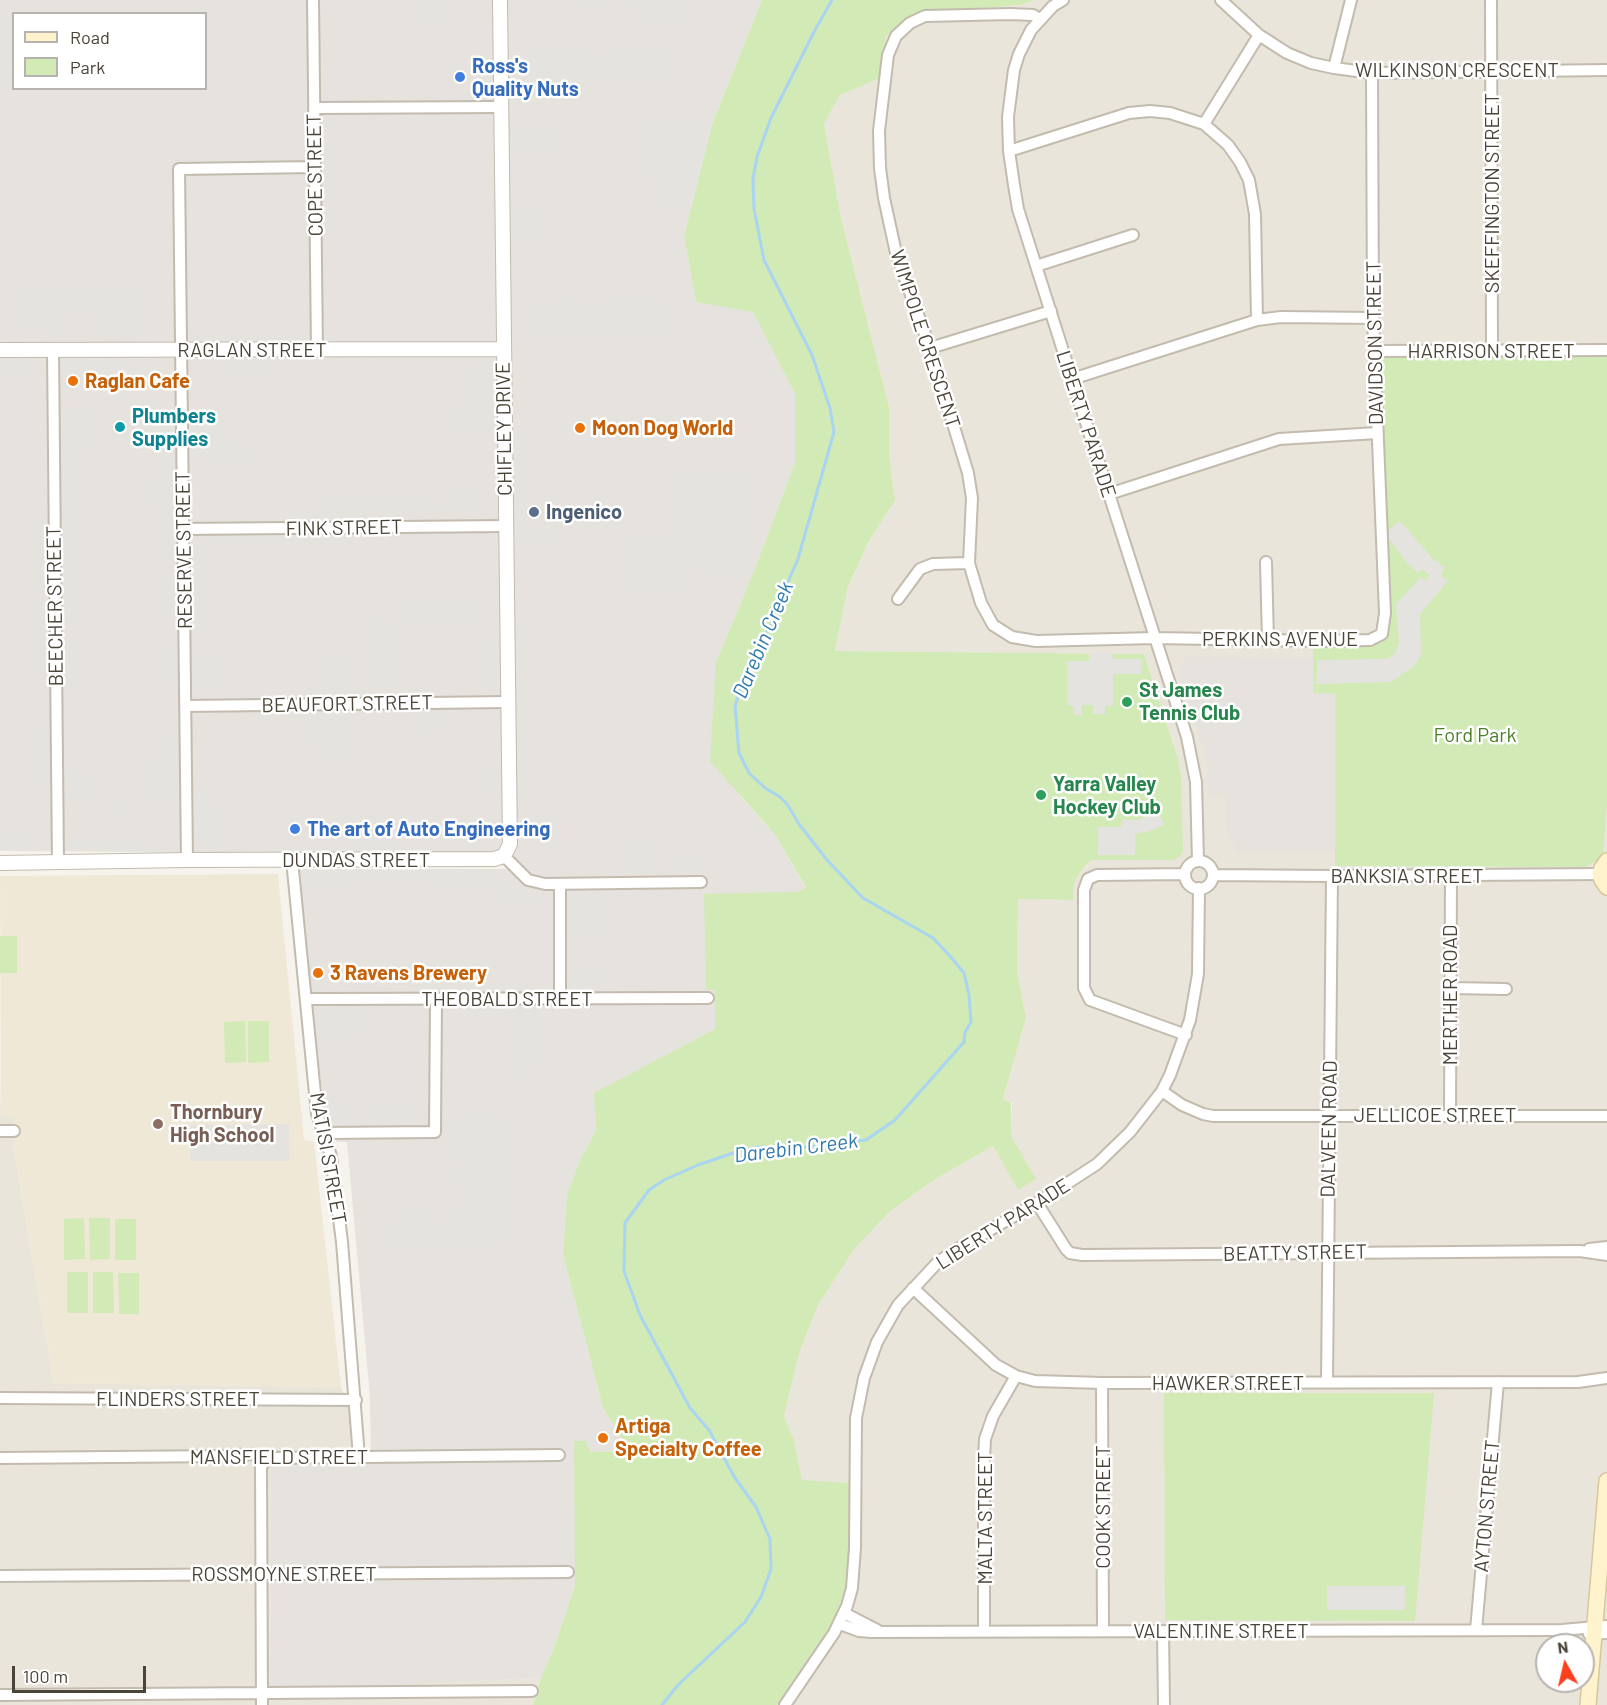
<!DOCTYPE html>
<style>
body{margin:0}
#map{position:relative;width:1607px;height:1705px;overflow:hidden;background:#f6f3ec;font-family:Barlow,sans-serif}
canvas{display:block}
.legend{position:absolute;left:12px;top:12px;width:195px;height:78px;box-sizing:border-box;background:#fff;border:2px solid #b7b4b0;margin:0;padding:8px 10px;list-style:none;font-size:18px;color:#4b4439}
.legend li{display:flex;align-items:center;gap:12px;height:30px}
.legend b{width:30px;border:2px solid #b7b4b0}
.north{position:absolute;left:1535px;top:1633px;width:60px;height:60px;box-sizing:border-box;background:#fff;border:2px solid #b7b4b0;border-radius:50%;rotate:352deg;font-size:16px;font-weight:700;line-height:24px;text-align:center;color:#4b4439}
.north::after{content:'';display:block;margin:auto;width:21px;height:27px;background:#fc3f1d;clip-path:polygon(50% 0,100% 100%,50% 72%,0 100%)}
.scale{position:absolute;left:12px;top:1666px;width:134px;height:27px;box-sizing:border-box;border:3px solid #4b4439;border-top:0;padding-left:8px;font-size:18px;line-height:21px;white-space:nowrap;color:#4b4439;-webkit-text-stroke:4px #fff;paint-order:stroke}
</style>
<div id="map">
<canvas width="1607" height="1705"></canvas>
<ul class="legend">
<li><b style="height:8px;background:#fff3cd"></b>Road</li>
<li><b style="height:16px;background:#d2eab5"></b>Park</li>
</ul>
<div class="north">N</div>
<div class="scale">100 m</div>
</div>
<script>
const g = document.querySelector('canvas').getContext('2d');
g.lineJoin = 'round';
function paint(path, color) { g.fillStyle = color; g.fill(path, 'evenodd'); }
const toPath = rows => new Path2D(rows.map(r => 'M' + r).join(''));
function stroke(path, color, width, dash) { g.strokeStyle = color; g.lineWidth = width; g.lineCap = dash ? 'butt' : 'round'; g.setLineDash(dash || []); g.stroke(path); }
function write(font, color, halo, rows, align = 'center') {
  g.font = font + ' Barlow,sans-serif'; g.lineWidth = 5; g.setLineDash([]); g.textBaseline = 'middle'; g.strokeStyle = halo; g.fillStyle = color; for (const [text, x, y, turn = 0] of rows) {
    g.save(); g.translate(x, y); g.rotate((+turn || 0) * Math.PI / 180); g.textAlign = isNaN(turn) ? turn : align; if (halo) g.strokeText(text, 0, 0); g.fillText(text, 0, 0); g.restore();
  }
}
paint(toPath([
 [1036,0,1607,0,1607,1705,777,1705,824,1637,841,1604,848,1574,802,1480,794,1440,784,1416,799,1353,818,1305,853,1251,889,1212,934,1180,993,1146,1018,1189,1012,1138,1012,1103,1003,1099,1026,1018,1017,971,1018,899,1073,900,1074,883,1083,868,1092,860,1174,860,1181,775,1178,759,1144,654,835,651,848,588,869,541,895,500,889,453,889,407,841,218,824,124,840,95,877,79,887,35,925,13,1019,5],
 [1547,1645,1583,1645,1583,1681,1547,1681],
 [0,1072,1,1117,14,1117,14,1148,54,1383,341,1387,371,1465,271,1466,270,1689,541,1678,533,1705,0,1705]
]), '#eae5da');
paint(toPath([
 [0,0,762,0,712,124,684,236,696,302,753,311,795,394,795,463,752,576,716,662,740,796,776,836,806,889,796,892,706,984,706,989,715,989,715,1029,595,1093,596,1131,580,1160,567,1194,563,1255,603,1408,630,1451,590,1452,576,1560,575,1585,555,1645,541,1678,270,1690,271,1466,371,1464,370,1397,347,1142,337,1142,325,1119,297,869,527,869,502,854,0,851],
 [14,14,206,14,206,88,14,88],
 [1185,657,1313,658,1313,693,1335,694,1335,852,1238,852,1227,833,1225,794,1209,794,1207,763,1179,668]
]), '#e6e2dd');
paint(toPath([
 [278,874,304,1140,314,1142,341,1387,54,1383,14,1148,14,1117,1,1117,0,876]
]), '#efe8d6');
paint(toPath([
 [762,0,1036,0,1020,5,925,13,887,35,878,79,840,95,824,124,841,218,889,407,889,453,895,500,869,541,848,587,835,651,1144,654,1178,759,1181,775,1183,851,1180,856,1174,860,1092,860,1083,868,1074,883,1073,900,1018,899,1017,971,1026,1018,1003,1099,1011,1103,1012,1138,1036,1179,1018,1190,993,1146,934,1180,889,1212,853,1251,818,1305,799,1353,784,1416,794,1440,802,1480,849,1483,848,1574,845,1592,833,1622,777,1705,533,1705,541,1678,555,1645,575,1585,574,1441,586,1441,590,1452,630,1451,603,1408,563,1255,567,1194,580,1160,596,1131,594,1093,715,1029,715,990,706,989,704,894,796,892,806,888,776,836,710,761,716,662,752,576,795,463,795,394,753,312,696,302,684,236,712,124],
 [1607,353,1607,805,1603,852,1599,859,1586,867,1335,866,1335,694,1313,693,1313,645,1376,643,1387,637,1390,629,1381,363,1385,357,1391,354],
 [0,936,17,936,17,973,0,973],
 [245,1021,246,1062,225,1063,224,1022],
 [248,1021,269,1021,269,1062,248,1063],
 [84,1218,85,1259,64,1260,64,1219],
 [89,1218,110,1218,110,1259,90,1260],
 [115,1219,136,1219,136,1260,115,1260],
 [67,1272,88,1272,88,1313,67,1313],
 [93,1272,113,1272,114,1313,93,1313],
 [118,1273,139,1273,139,1314,119,1314],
 [1164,1393,1434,1393,1415,1621,1165,1620]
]), '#d2eab5');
paint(toPath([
 [418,0,438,0,438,21,418,21],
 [517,0,671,0,672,2,678,2,678,24,652,24,652,0,647,0,642,5,637,0,630,1,626,5,623,0,600,1,594,5,591,1,584,1,579,5,576,1],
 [554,50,559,54,620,55,622,51,629,51,630,54,645,53,649,51,672,51,672,74,522,77,521,57,528,51],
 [712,124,692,204,666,204,666,199,659,199,659,174,640,174,640,126],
 [516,127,558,127,557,146,516,146],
 [518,208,532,208,533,242,519,242],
 [60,288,134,289,134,296,139,297,139,304,144,304,145,332,101,333,100,308,63,309,63,334,46,334,46,296,59,296],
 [21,290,36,290,36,326,20,326],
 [664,302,665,330,527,332,526,303],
 [130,360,130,370,107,370,106,368,71,370,71,361],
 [234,360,274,360,274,372,234,372],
 [30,361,30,370,0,370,0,362],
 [474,368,491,368,491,431,456,432,457,409,474,409],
 [84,409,84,445,74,446,75,515,66,515,65,445,69,445,68,410],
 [156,409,166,409,167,499,152,499,152,481,159,481],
 [518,438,530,438,530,461,519,461],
 [206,446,248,446,248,461,206,461],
 [680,473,746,473,746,573,706,573,706,567,681,568,681,586,625,587,625,542,680,542],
 [449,490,471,490,471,508,449,508],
 [405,502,405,512,320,512,320,502],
 [412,502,440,502,440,512,412,512],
 [159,516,167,516,168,557,159,557],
 [66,521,76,521,75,624,67,624],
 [1400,521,1432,558,1445,568,1441,574,1442,577,1448,581,1420,614,1421,656,1414,666,1391,682,1316,684,1318,660,1381,659,1389,658,1395,653,1399,643,1396,604,1421,577,1426,581,1429,575,1423,569,1418,573,1406,562,1385,533],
 [519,532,562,532,562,545,519,544],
 [279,533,279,540,212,541,212,534],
 [159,580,168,580,169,611,160,611],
 [477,603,477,623,423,624,423,619,409,619,409,623,404,623,404,604],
 [374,622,390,622,391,686,375,687],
 [477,641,488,647,489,682,477,682],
 [160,653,171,653,171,681,160,682],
 [1089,653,1112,653,1113,659,1141,659,1141,674,1113,674,1113,706,1105,706,1105,714,1093,714,1093,705,1082,705,1082,715,1074,715,1074,706,1067,705,1067,661,1089,661],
 [215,658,215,674,212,674,212,687,201,687,200,659],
 [323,662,347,662,348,693,324,693],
 [307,715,346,715,346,760,318,760,318,739,314,738,314,726,307,726],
 [415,717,437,717,438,729,415,730],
 [39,729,48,729,48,782,40,782],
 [159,735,169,735,170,764,166,765,166,798,153,798,153,764,160,764],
 [494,766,494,790,484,791,484,767],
 [71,772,83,772,83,797,70,797],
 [197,789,207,789,207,807,213,807,213,846,198,846],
 [129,800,130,811,127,814,110,814,109,800],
 [1157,812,1165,824,1150,831,1135,834,1135,855,1098,855,1098,827,1121,827,1122,820,1138,820],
 [361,833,393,833,393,843,361,843],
 [5,838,27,838,27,849,0,849,0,840,4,840],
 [69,840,137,840,137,847,69,847],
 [628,845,646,845,647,870,628,870],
 [669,859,700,859,700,868,669,869],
 [303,872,324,872,325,875,344,875,344,873,495,872,495,879,531,894,532,904,495,904,494,883,489,883,489,886,473,886,473,880,454,881,453,888,446,888,445,881,345,881,344,887,324,887,324,882,304,882],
 [573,895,601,895,601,935,573,935],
 [425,969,425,984,388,984,388,970],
 [573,971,601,971,601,985,573,986],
 [534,1005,535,1063,519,1064,519,1079,514,1079,514,1006],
 [498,1006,498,1014,470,1015,470,1007],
 [316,1008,358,1008,360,1011,368,1011,368,1016,359,1017,359,1029,353,1029,352,1037,319,1036],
 [353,1105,353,1116,326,1116,326,1106],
 [377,1107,415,1107,415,1122,377,1122],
 [460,1116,499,1116,499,1243,390,1243,391,1229,397,1229,400,1232,406,1230,404,1210,414,1210,414,1206,422,1206,422,1226,442,1225,450,1222,455,1216,456,1209,461,1209],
 [289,1124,290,1161,190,1161,190,1125],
 [1327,1586,1405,1586,1405,1610,1327,1610]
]), '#e5e3e0');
stroke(toPath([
 [662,1705,678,1685,745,1622,761,1597,771,1569,770,1539,756,1507,735,1478,709,1430,690,1408,640,1315,624,1271,625,1223,649,1190,664,1180,698,1165,739,1151,759,1147,799,1148,866,1140,895,1120,964,1042,965,1032,971,1022,969,995,964,973,949,955,933,938,863,898,827,860,799,824,787,804,780,797,765,788,749,773,739,753,735,706,742,683,772,622,779,602,798,559,834,432,830,408,812,355,764,260,754,209,753,179,757,157,771,118,815,30,832,0]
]), '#a9d4f2', 3);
const minor = toPath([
 [313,0,317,350],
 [1063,0,1053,6,1031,30,1019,54,1014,70,1008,117,1009,151,1014,185,1018,209,1072,379,1187,737,1196,782,1198,861],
 [1221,0,1259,35,1287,53,1311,63,1334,68,1372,73,1607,70],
 [1491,0,1492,350],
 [1040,19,1033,15,1011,14,925,16,910,23,896,36,888,55,879,131,880,168,884,198,896,253,930,348,968,473,972,498,969,563,981,603,993,625,1012,637,1036,641,1155,638,1320,641,1370,640,1382,634,1385,613,1373,318,1372,73],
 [1334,68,1351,0],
 [314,108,501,107],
 [1204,124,1259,35],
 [1009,151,1129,113,1150,111,1170,113,1204,124,1228,145,1240,162,1249,180,1255,214,1257,320],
 [1036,266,1133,235],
 [930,348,1051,311],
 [53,350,58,863],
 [1374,351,1607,350],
 [1072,379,1257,320,1281,317,1373,318],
 [1109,494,1279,439,1377,433],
 [183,529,506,526],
 [1266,562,1268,640],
 [898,599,920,569,933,564,969,563],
 [186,706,507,702],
 [504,856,528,880,545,884,701,882],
 [187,860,179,169,315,167],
 [292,860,317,1114,331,1156,342,1242,359,1457],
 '1185 875a14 14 0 1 1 28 0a14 14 0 1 1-28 0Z',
 [1185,874,1097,875,1088,879,1084,890,1084,988,1090,1000,1186,1035],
 [1213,875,1332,876,1600,874],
 [560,884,560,999],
 [1450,988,1506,989],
 [306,999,708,998],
 [1162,1091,1182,1105,1203,1114,1213,1116,1607,1116],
 [1450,1115,1451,876],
 [0,1131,14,1131],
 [324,1133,435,1132,436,999],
 [1037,1203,1066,1249,1070,1253,1082,1255,1580,1251,1607,1255],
 [1589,1249,1607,1247],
 [913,1288,996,1365,1016,1376,1035,1381,1102,1383,1578,1382,1607,1378],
 [1327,1382,1332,876],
 [1102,1383,1103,1631],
 [0,1398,356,1400],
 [0,1458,226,1456,252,1454,267,1458,559,1455],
 [0,1576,568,1572],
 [844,1613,877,1630],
 [840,1624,859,1631,871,1632,1562,1630,1607,1626],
 [1476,1630,1498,1382],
 [984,1631,984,1459,985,1439,993,1416,1016,1376],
 [1163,1631,1164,1705],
 [1589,1634,1607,1633],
 [0,1695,532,1691],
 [262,1705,261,1467,267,1458],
 [785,1705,834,1633,847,1606,852,1588,855,1548,856,1418,864,1378,877,1342,898,1305,938,1262,962,1246,1037,1203,1097,1164,1130,1132,1162,1091,1170,1075,1190,1020,1198,974,1199,888]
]);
const tertiary = toPath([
 [0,350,504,349],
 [0,863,187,860,494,859,504,856,510,844,500,0]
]);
const secondary = toPath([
 [1607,861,1602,868,1600,874,1602,880,1607,887],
 [1588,1705,1607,1481]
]);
stroke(minor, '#c2bbae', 14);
stroke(tertiary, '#c2bbae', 16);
stroke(secondary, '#d6c79b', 18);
stroke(minor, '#fff', 10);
stroke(tertiary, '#fff', 14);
stroke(secondary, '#fff3cd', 15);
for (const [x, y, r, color] of [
 [460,77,6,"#3f7fe0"],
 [73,381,6,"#e8710a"],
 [120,427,6,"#0f9aa8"],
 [580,428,6,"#e8710a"],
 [534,512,6,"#5c6f8a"],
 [1127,702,6,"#2e9e5b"],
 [1041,795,6,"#2e9e5b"],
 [295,829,6,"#3f7fe0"],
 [318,973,6,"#e8710a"],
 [158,1124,6,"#8d6e63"],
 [603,1438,6,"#e8710a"]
]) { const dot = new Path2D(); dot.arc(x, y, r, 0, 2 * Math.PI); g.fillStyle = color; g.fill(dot); stroke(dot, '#fff', 2); }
write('bold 20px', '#366cbe', '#fff', [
 ["Ross's",472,66],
 ["Quality Nuts",472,89],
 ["The art of Auto Engineering",307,829]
], 'left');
write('20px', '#4b4439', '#fff', [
 ["WILKINSON CRESCENT",1457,70],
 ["COPE STREET",315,175,-91],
 ["SKEFFINGTON STREET",1492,193,-90],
 ["WIMPOLE CRESCENT",925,339,72],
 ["DAVIDSON STREET",1375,343,-91],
 ["RAGLAN STREET",252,350],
 ["HARRISON STREET",1491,351],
 ["LIBERTY PARADE",1086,424,72],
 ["CHIFLEY DRIVE",504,429,-91],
 ["FINK STREET",344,528,-1],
 ["RESERVE STREET",184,550,-91],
 ["BEECHER STREET",55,606,-91],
 ["PERKINS AVENUE",1280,639],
 ["BEAUFORT STREET",347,704,-1],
 ["DUNDAS STREET",356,860],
 ["BANKSIA STREET",1407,876],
 ["MERTHER ROAD",1450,995,-90],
 ["THEOBALD STREET",507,999],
 ["JELLICOE STREET",1435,1115],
 ["DALVEEN ROAD",1329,1129,-89],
 ["MATISI STREET",328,1158,80],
 ["LIBERTY PARADE",1003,1224,-32],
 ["BEATTY STREET",1295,1253,-1],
 ["HAWKER STREET",1228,1383],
 ["FLINDERS STREET",178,1399],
 ["MANSFIELD STREET",279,1457],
 ["AYTON STREET",1487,1506,-85],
 ["COOK STREET",1103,1507,-90],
 ["MALTA STREET",985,1518,-90],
 ["ROSSMOYNE STREET",284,1574],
 ["VALENTINE STREET",1221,1631]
]);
write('bold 20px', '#c56008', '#fff', [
 ["Raglan Cafe",85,381],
 ["Moon Dog World",592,428],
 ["3 Ravens Brewery",330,973],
 ["Artiga",615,1426],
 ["Specialty Coffee",615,1449]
], 'left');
write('bold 20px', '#0d838f', '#fff', [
 ["Plumbers",132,416],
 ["Supplies",132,439]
], 'left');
write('bold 20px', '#4e5e75', '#fff', [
 ["Ingenico",546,512]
], 'left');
write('bold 20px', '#27864d', '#fff', [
 ["St James",1139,690],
 ["Tennis Club",1139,713],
 ["Yarra Valley",1053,784],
 ["Hockey Club",1053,807]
], 'left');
write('20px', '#4a7f2a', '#fff', [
 ["Ford Park",1475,735]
]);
write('bold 20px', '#785e54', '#fff', [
 ["Thornbury",170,1112],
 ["High School",170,1135]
], 'left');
write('italic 21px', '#2e7ab2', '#fff', [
 ["Darebin Creek",763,640,-67],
 ["Darebin Creek",796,1148,-7]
]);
</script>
